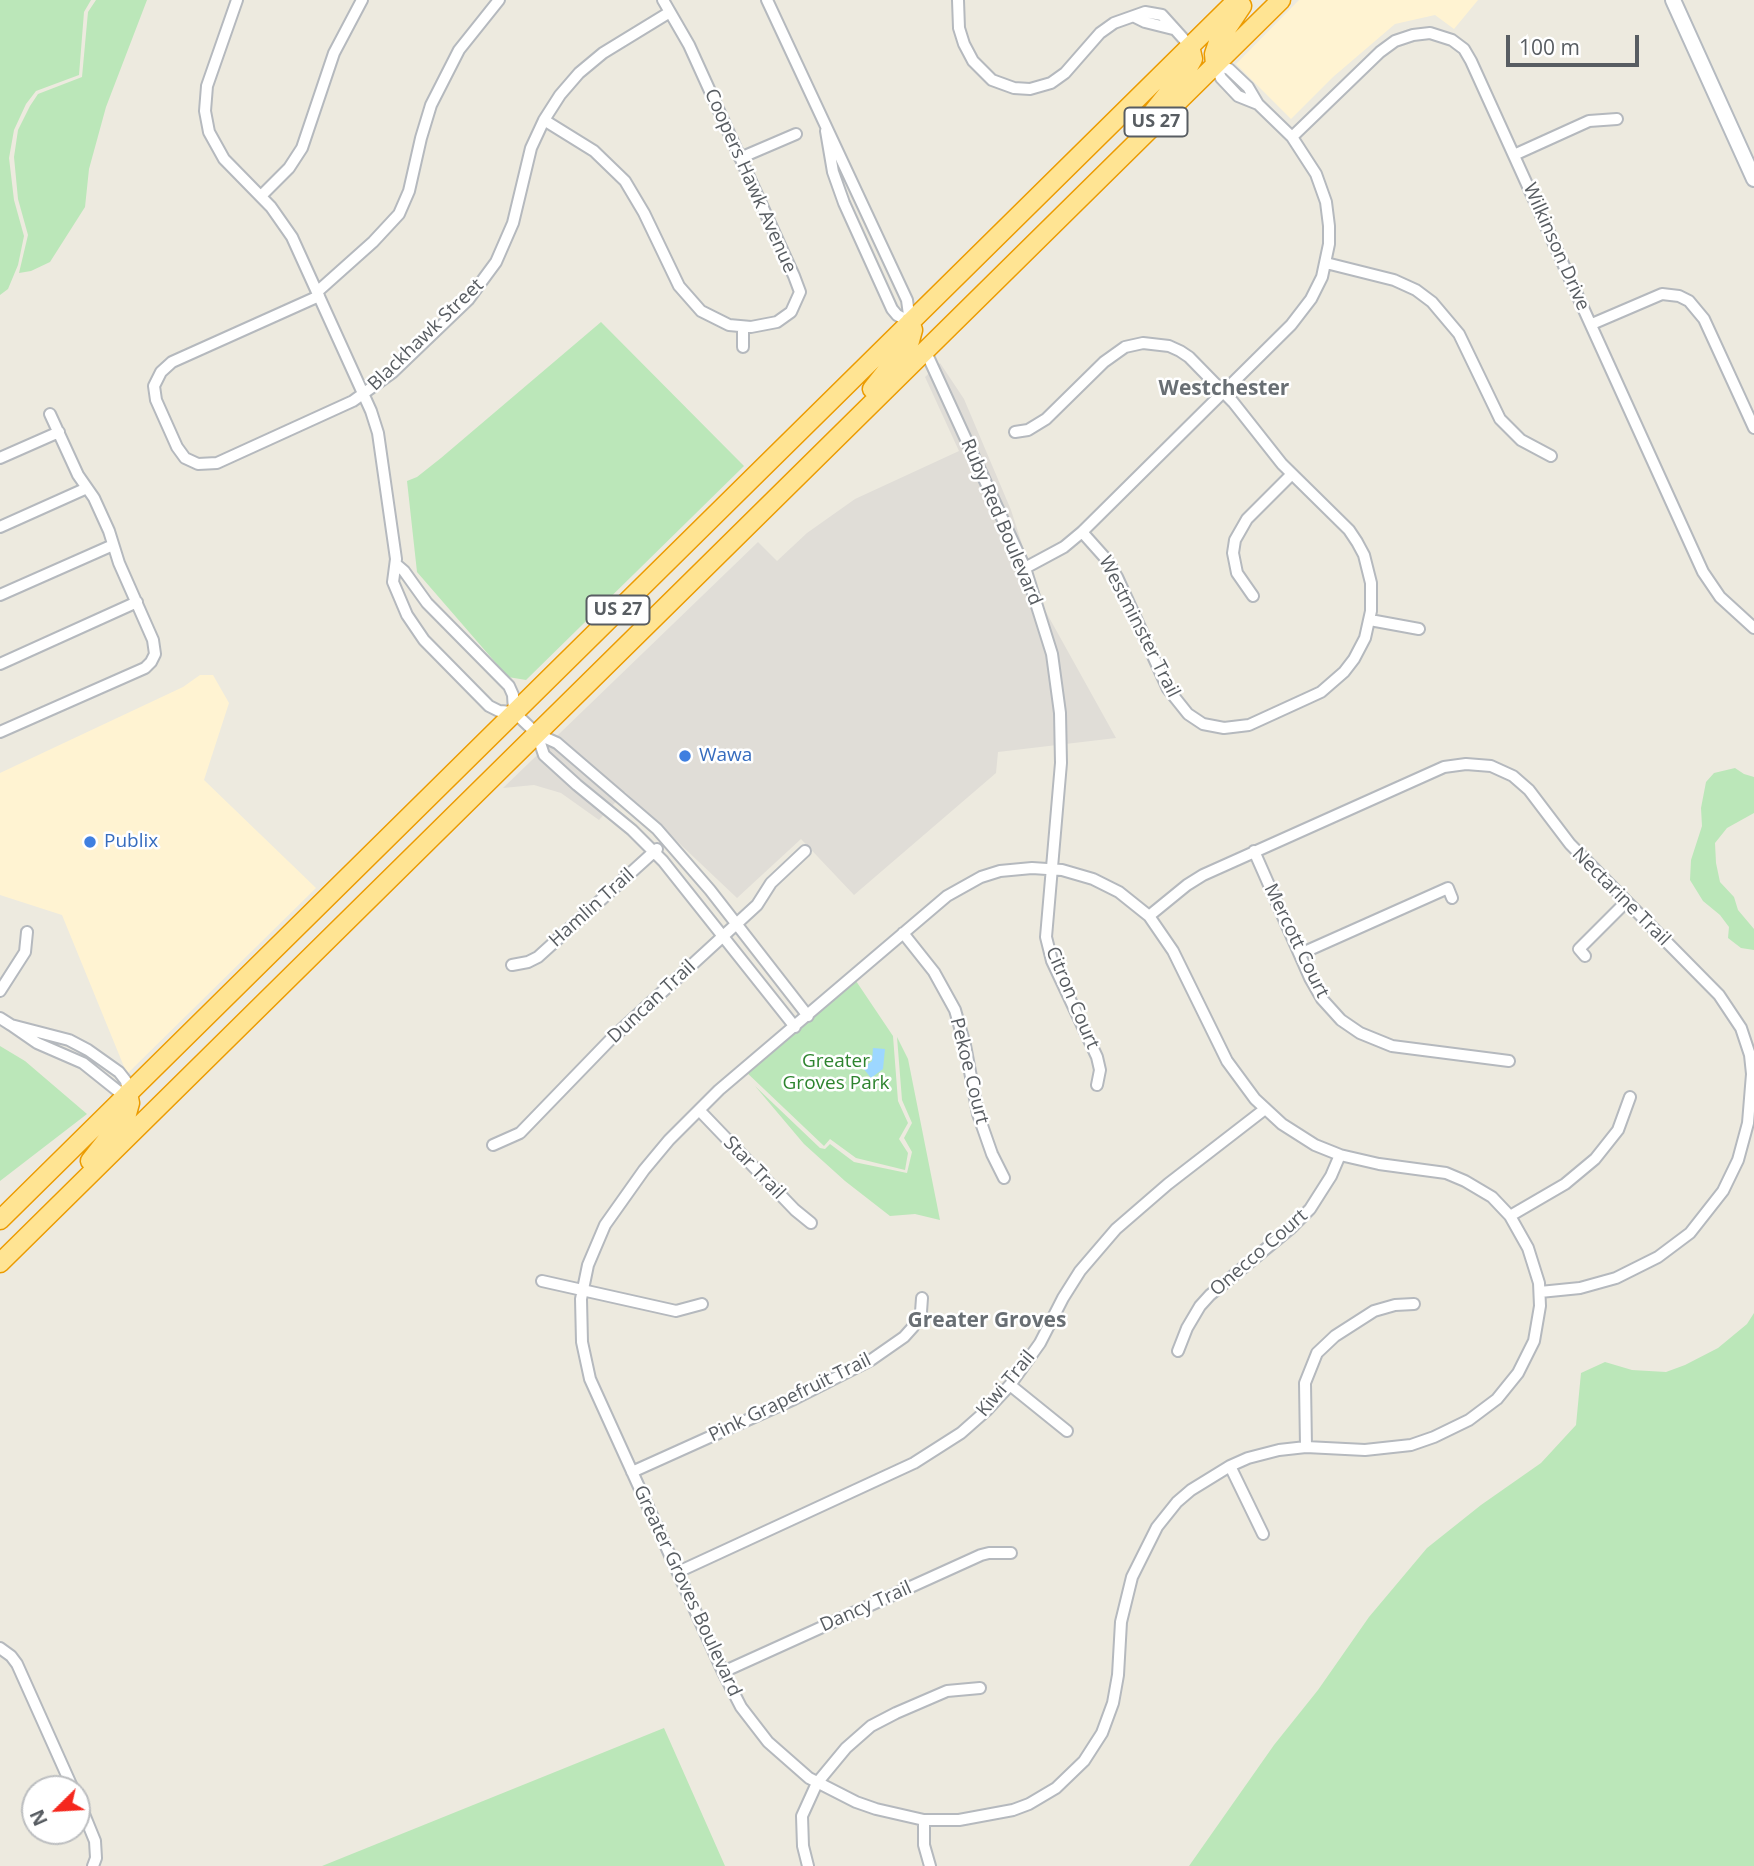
<!DOCTYPE html>
<style>
body{margin:0}
#map{position:relative;width:1754px;height:1866px;overflow:hidden;background:#edeadf;font-family:"Open Sans",sans-serif}
canvas{display:block}
.north{position:absolute;left:21px;top:1775px;width:70px;height:70px;box-sizing:border-box;background:#fff;border:2px solid #bcbec0;border-radius:50%;rotate:246deg;font-size:19px;font-weight:700;line-height:28px;text-align:center;color:#585d62}
.north::after{content:'';display:block;margin:auto;width:24px;height:32px;background:#f5271d;clip-path:polygon(50% 0,100% 100%,50% 72%,0 100%)}
.scale{position:absolute;left:1506px;top:35px;width:133px;height:32px;box-sizing:border-box;border:4px solid #585d62;border-top:0;padding-left:9px;font-size:21px;line-height:24px;white-space:nowrap;color:#585d62;-webkit-text-stroke:5px #fff;paint-order:stroke}
</style>
<div id="map">
<canvas width="1754" height="1866"></canvas>
<div class="north">N</div>
<div class="scale">100 m</div>
</div>
<script>
const g = document.querySelector('canvas').getContext('2d');
g.lineJoin = 'round';
function paint(path, color) { g.fillStyle = color; g.fill(path, 'evenodd'); }
const toPath = rows => new Path2D(rows.map(r => 'M' + r).join(''));
function stroke(path, color, width, dash) { g.strokeStyle = color; g.lineWidth = width; g.lineCap = dash ? 'butt' : 'round'; g.setLineDash(dash || []); g.stroke(path); }
function write(font, color, halo, rows, align = 'center') {
  g.font = font + ' "Open Sans",sans-serif'; g.lineWidth = 5; g.setLineDash([]); g.textBaseline = 'middle'; g.strokeStyle = halo; g.fillStyle = color; for (const [text, x, y, turn = 0] of rows) {
    g.save(); g.translate(x, y); g.rotate((+turn || 0) * Math.PI / 180); g.textAlign = isNaN(turn) ? turn : align; if (halo) g.strokeText(text, 0, 0); g.fillText(text, 0, 0); g.restore();
  }
}
paint(toPath([
 [1299,0,1478,0,1454,29,1435,15,1395,24,1333,77,1291,119,1236,64],
 [200,675,213,675,229,703,204,780,316,888,127,1074,62,915,0,895,0,773,183,687]
]), '#fff3d2');
paint(toPath([
 [940,363,964,399,1011,510,1041,603,1116,738,998,752,996,773,854,895,801,839,737,898,625,792,599,820,561,793,534,785,503,788,758,542,777,561,807,533,855,499,959,451,925,377]
]), '#e0ddd7');
paint(toPath([
 [0,0,91,0,84,12,79,75,36,91,26,104,14,130,9,158,14,200,24,236,18,265,8,289,0,295],
 [96,0,147,0,106,107,89,169,85,207,50,262,31,271,19,273,28,235,18,199,14,157,18,130,30,106,38,94,82,77,88,12],
 [601,322,744,466,526,680,508,677,417,572,407,481,417,477,441,458],
 [1735,768,1744,774,1754,777,1754,813,1727,828,1715,843,1716,863,1720,882,1734,897,1738,910,1754,929,1754,950,1741,948,1728,938,1729,927,1720,915,1703,901,1690,880,1691,860,1702,826,1701,808,1706,782,1714,773],
 [854,978,893,1036,898,1101,908,1123,899,1139,908,1153,905,1170,856,1158,830,1139,824,1146,744,1070],
 [897,1037,908,1059,940,1220,915,1214,890,1216,845,1181,804,1144,755,1086,820,1148,825,1149,830,1144,854,1162,907,1173,912,1152,904,1138,912,1123,902,1100],
 [0,1046,25,1061,87,1114,0,1181],
 [1754,1313,1754,1866,1189,1866,1274,1745,1318,1690,1369,1617,1427,1548,1481,1505,1541,1463,1576,1425,1581,1373,1605,1362,1632,1370,1666,1372,1685,1365,1718,1348,1747,1324],
 [664,1728,725,1866,322,1866]
]), '#bbe7b9');
paint(toPath([
 [873,1048,885,1049,883,1069,871,1078,863,1068,872,1061]
]), '#9dd7ff');
const minor = toPath([
 [237,0,207,86,205,111,209,132,224,159,271,207,292,237,371,411,378,433,396,559,393,582,407,615,424,640,489,706,499,711,514,712],
 [767,0,907,300,910,322,897,315,892,309,844,203,833,172,826,131],
 [958,0,959,28,964,44,973,61,992,80,1014,88,1030,89,1051,83,1065,73,1100,33,1114,23,1145,12,1162,15,1190,46],
 [1135,17,1145,22,1173,29],
 [1215,64,1221,78,1238,96,1258,104],
 [544,120,594,151,625,181,644,213,679,286,701,311,729,325,751,327,777,322,791,312,800,292,794,276,689,45,663,0],
 [1292,137,1380,52,1395,41,1413,35,1430,33,1452,40,1464,49,1471,61,1703,572,1720,597,1754,628],
 [1514,155,1589,121,1617,119],
 [740,158,796,134],
 [261,196,289,168,302,148,334,53,362,0],
 [1326,263,1394,280,1416,290,1432,302,1459,334,1500,419,1521,440,1551,456],
 [317,292,373,242,399,214,409,191,421,138,431,105,459,50,499,0],
 [319,296,172,362,161,372,154,386,156,400,177,447,185,458,198,464,217,463,353,401,393,372,468,300,496,262,513,223,531,148,544,120,560,95,579,73,603,53,670,12],
 [1592,324,1662,294,1679,296,1689,301,1704,319,1754,428],
 [743,347,743,327],
 [925,350,1025,568,1052,654,1060,713,1061,763,1046,937,1052,961,1097,1057,1100,1070,1097,1085],
 [1015,432,1028,430,1046,419,1104,362,1125,347,1143,343,1169,346,1180,351,1189,357,1233,402,1282,464,1349,530,1357,542,1364,555,1371,583,1371,611,1365,638,1354,659,1344,672,1321,692,1308,698,1249,725,1224,728,1203,724,1188,714,1168,689,1117,577,1107,560,1082,532],
 [0,458,59,432],
 [0,527,87,488],
 [397,565,404,571,427,603,509,686,513,695,514,712],
 [1025,568,1064,547,1082,532,1291,325,1311,299,1322,277,1329,244,1329,226,1326,202,1316,174,1292,137,1258,104,1248,87,1229,69,1215,64],
 [0,595,113,545],
 [1253,596,1237,573,1233,553,1235,540,1247,519,1292,474],
 [1370,620,1419,629],
 [0,664,137,602],
 [514,712,537,734,557,743,657,829,710,890,808,1016],
 [0,732,145,668,151,662,155,654,153,640,119,563,109,531,94,498,78,475,50,414],
 [537,734,544,755,577,785,632,830,663,861,795,1027],
 [1254,851,1310,978,1322,999,1341,1020,1360,1033,1392,1046,1509,1061],
 [1032,868,1062,870,1093,879,1119,892,1149,916,1173,951,1227,1061,1255,1099,1282,1124,1315,1145,1340,1155,1379,1164,1446,1173,1465,1181,1492,1197,1510,1216,1528,1248,1539,1283,1540,1306,1534,1341,1518,1373,1497,1399,1469,1420,1434,1437,1411,1445,1365,1450,1306,1447,1279,1450,1248,1458,1230,1466,1191,1490,1177,1502,1157,1527,1132,1577,1121,1622,1118,1675,1113,1703,1102,1733,1084,1761,1056,1788,1029,1804,1013,1810,959,1820,924,1820,876,1809,856,1802,809,1778,768,1742,741,1707,723,1672,590,1379,582,1342,581,1299,588,1265,605,1225,644,1170,669,1140,719,1090,947,896,981,877,1000,871,1032,868],
 [1149,916,1187,885,1203,875,1444,767,1466,764,1491,766,1513,776,1529,790,1570,844,1719,995,1741,1028,1750,1055,1752,1074,1748,1123,1738,1160,1723,1191,1690,1233,1658,1257,1616,1278,1580,1288,1540,1292],
 [903,933,934,972,955,1010,965,1045,978,1114,992,1154,1004,1178],
 [1300,954,1448,888,1452,898],
 [1585,956,1579,949,1626,902],
 [512,965,528,962,538,957,657,849],
 [0,991,25,952,27,932],
 [0,1018,11,1025,69,1040,88,1050,119,1072,126,1081,128,1093,118,1091,83,1063,37,1043,11,1025],
 [699,1110,795,1210,811,1223],
 [493,1145,520,1133,610,1040,757,905,771,883,805,851],
 [1510,1216,1565,1184,1595,1159,1618,1130,1630,1097],
 [542,1281,676,1311,702,1304],
 [1178,1351,1187,1328,1200,1306,1210,1295,1291,1228,1310,1209,1331,1176,1340,1155],
 [1010,1385,1067,1431],
 [1306,1447,1305,1383,1317,1353,1335,1336,1374,1311,1395,1305,1414,1304],
 [1230,1466,1263,1534],
 [632,1472,794,1399,871,1360,904,1337,913,1327,921,1312,922,1298],
 [678,1572,914,1463,961,1433,987,1410,1010,1385,1040,1343,1063,1298,1080,1271,1116,1229,1168,1184,1265,1109],
 [0,1648,11,1656,17,1664,73,1789],
 [723,1672,981,1555,989,1553,1011,1553],
 [77,1797,95,1841,96,1858,93,1866],
 [924,1820,924,1845,930,1866],
 [808,1866,803,1846,802,1816,817,1783,846,1748,871,1726,896,1713,947,1691,980,1688]
]);
const secondary = toPath([
 [1673,0,1754,179]
]);
const trunk = toPath([
 [1215,64,1214,54,1218,42,1242,6],
 [1152,113,1188,68,1193,59,1190,46],
 [872,389,910,341,913,330,910,322],
 [90,1161,127,1114,130,1103,128,1093],
 [0,1220,1237,0],
 [0,1263,1281,0]
]);
stroke(minor, '#b5b9be', 14);
stroke(secondary, '#b5bac0', 18);
stroke(trunk, '#ec9b00', 21);
stroke(minor, '#fff', 10);
stroke(secondary, '#fff', 14);
stroke(trunk, '#ffe493', 18);
for (const [x, y, r, color] of [
 [685,756,7,"#3f7fe0"],
 [90,842,7,"#3f7fe0"]
]) { const dot = new Path2D(); dot.arc(x, y, r, 0, 2 * Math.PI); g.fillStyle = color; g.fill(dot); stroke(dot, '#fff', 2.5); }
for (const [x, y, w] of [
 [1156,122,63],
 [618,610,63]
]) { const box = new Path2D(); box.roundRect(x - w / 2, y - 14.5, w, 29, 5); g.fillStyle = '#fff'; g.fill(box); stroke(box, '#585d62', 2); }
write('bold 18px', '#585d62', null, [
 ["US 27",1156,122],
 ["US 27",618,610]
]);
write('19px', '#585d62', '#fff', [
 ["Coopers Hawk Avenue",750,181,66],
 ["Wilkinson Drive",1556,247,66],
 ["Blackhawk Street",426,335,-44],
 ["Ruby Red Boulevard",1001,522,67],
 ["Westminster Trail",1139,627,63],
 ["Nectarine Trail",1621,897,45],
 ["Hamlin Trail",592,908,-42],
 ["Mercott Court",1296,941,64],
 ["Citron Court",1072,998,67],
 ["Duncan Trail",652,1002,-43],
 ["Pekoe Court",969,1071,76],
 ["Star Trail",754,1168,46],
 ["Onecco Court",1259,1253,-41],
 ["Kiwi Trail",1006,1384,-50],
 ["Pink Grapefruit Trail",790,1398,-26],
 ["Greater Groves Boulevard",687,1591,65],
 ["Dancy Trail",866,1607,-24]
]);
write('19px', '#366cbe', '#fff', [
 ["Wawa",699,756],
 ["Publix",104,842]
], 'left');
write('19px', '#2e842f', '#fff', [
 ["Greater",836,1062],
 ["Groves Park",836,1084]
]);
write('bold 21px', '#696f74', '#fff', [
 ["Westchester",1224,389],
 ["Greater Groves",987,1321]
]);
</script>
